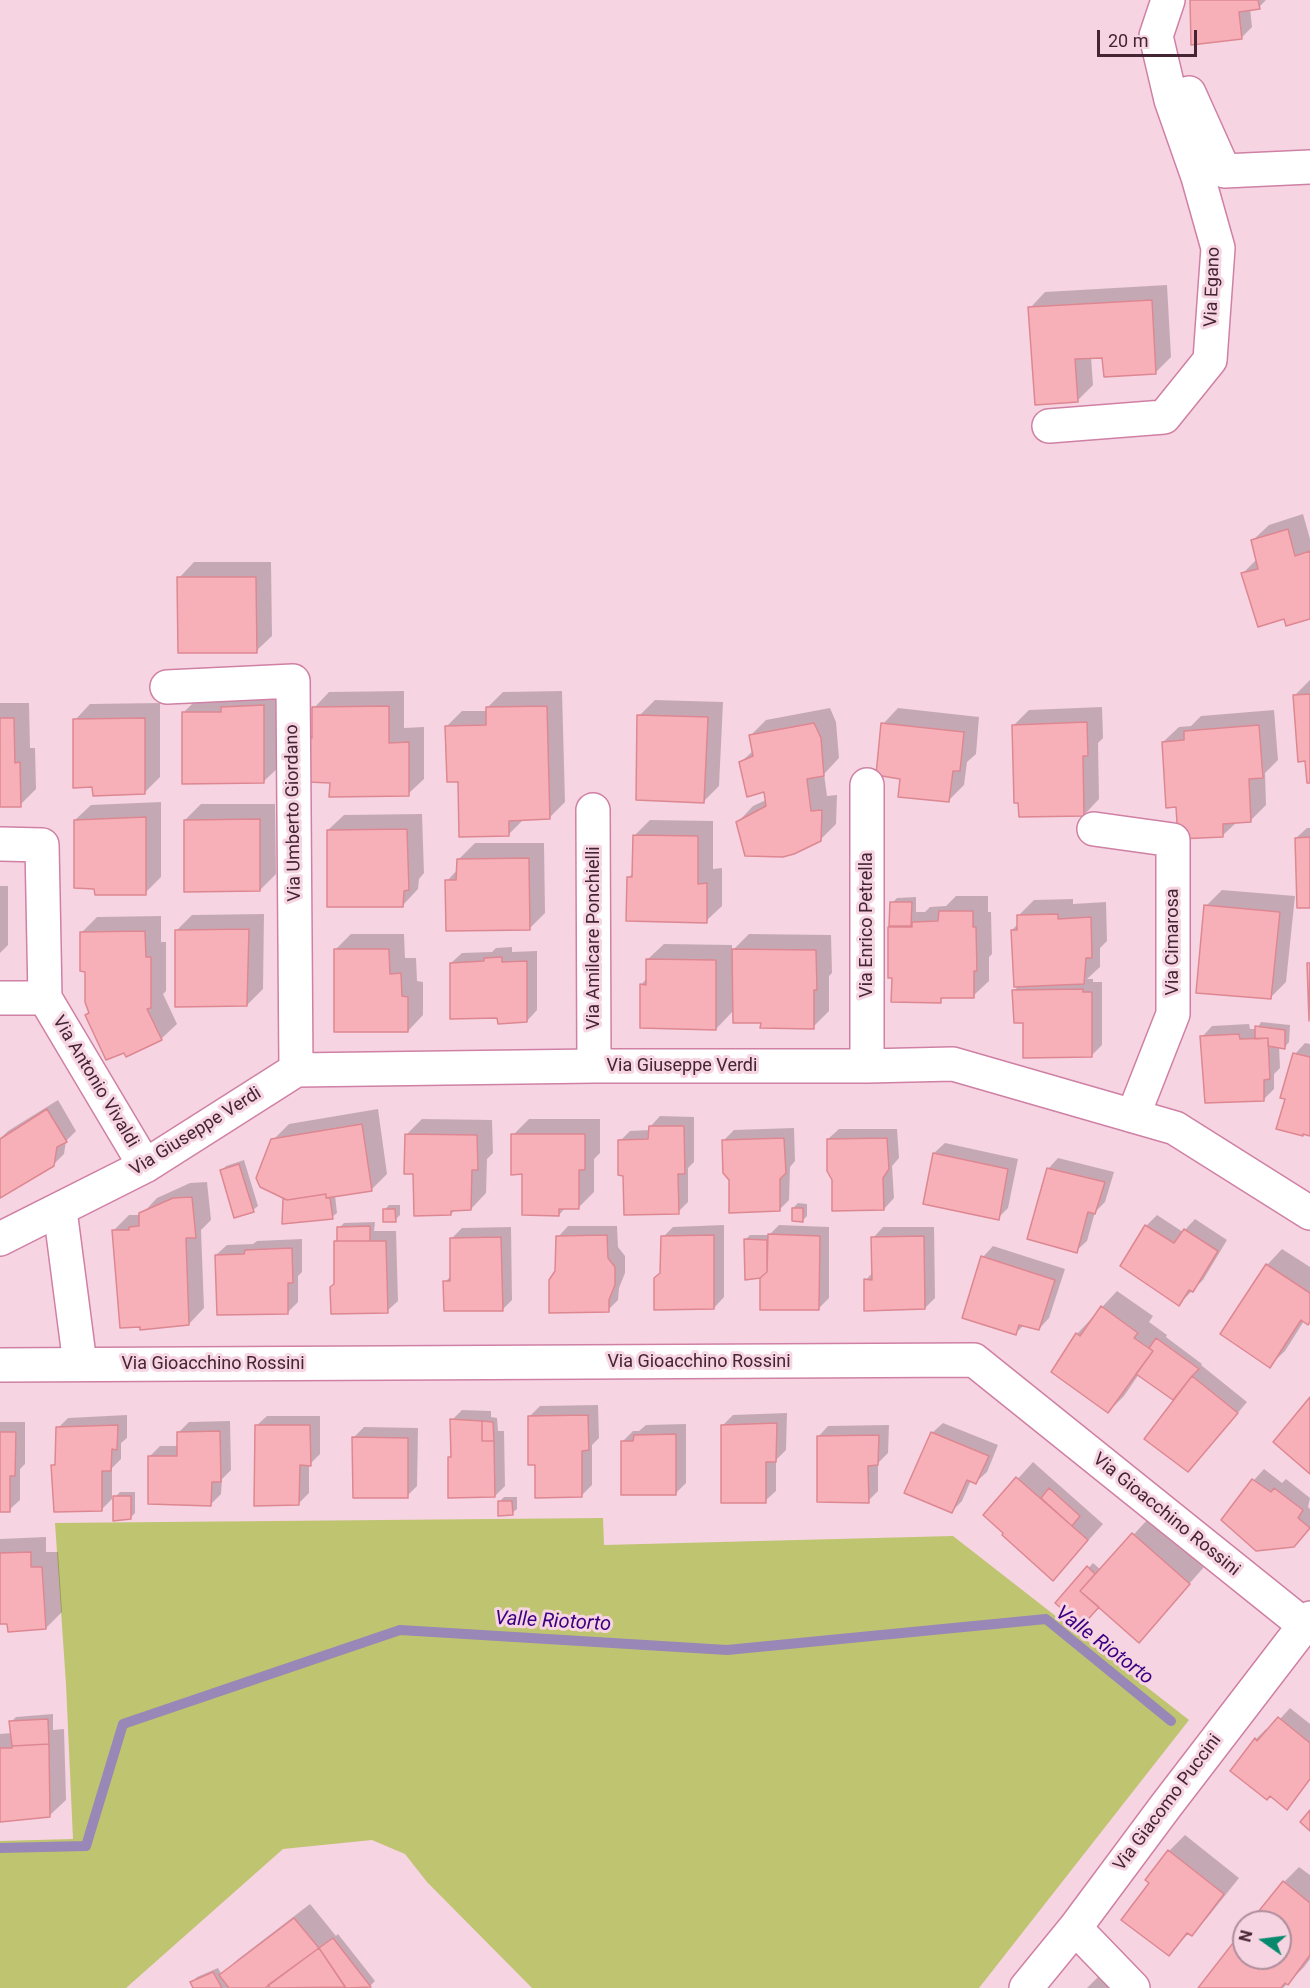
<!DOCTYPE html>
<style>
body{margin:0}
#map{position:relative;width:1310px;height:1988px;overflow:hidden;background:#f6d4e2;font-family:Roboto,sans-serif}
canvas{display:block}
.north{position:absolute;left:1232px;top:1910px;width:60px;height:60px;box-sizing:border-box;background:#f6d4e2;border:2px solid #af8e9c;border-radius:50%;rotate:284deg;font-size:16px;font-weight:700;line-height:24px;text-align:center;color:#452433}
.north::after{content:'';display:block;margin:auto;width:21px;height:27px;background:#08896e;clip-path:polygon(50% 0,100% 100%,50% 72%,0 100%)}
.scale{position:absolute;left:1097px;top:30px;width:100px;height:27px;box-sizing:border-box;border:3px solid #452433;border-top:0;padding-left:8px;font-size:18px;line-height:21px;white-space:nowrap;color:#452433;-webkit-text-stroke:4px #f6d4e2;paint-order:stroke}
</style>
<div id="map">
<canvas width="1310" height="1988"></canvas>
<div class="north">N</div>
<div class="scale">20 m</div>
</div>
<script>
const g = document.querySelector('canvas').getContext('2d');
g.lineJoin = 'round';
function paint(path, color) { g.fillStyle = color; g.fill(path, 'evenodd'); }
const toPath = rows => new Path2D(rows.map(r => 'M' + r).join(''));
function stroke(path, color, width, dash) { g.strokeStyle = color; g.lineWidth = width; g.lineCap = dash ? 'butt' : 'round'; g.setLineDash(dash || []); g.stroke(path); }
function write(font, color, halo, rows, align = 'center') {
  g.font = font + ' Roboto,sans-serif'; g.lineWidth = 6; g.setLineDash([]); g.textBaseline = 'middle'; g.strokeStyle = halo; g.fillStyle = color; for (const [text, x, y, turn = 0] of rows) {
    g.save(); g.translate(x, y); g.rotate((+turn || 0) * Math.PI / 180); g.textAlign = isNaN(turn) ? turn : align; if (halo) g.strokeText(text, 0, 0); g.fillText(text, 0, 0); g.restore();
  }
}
paint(toPath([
 [603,1518,604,1545,953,1536,1189,1720,979,1988,532,1988,427,1882,405,1854,372,1840,283,1849,126,1988,0,1988,0,1841,73,1839,66,1684,55,1523]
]), '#bfc471');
paint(toPath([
 [1191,0,1266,0,1259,7,1250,8,1252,27,1241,38],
 [1167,285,1171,357,1156,372,1103,357,1091,357,1093,385,1078,400,1030,308,1045,292],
 [1303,514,1310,539,1310,618,1285,618,1243,573,1257,559,1253,540,1269,525],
 [194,562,271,562,272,636,256,651,179,578],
 [1310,680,1310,782,1294,696],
 [279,690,280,766,264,781,183,713,199,697],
 [404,691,404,728,424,727,424,779,408,794,331,782,309,739,313,734,314,708,329,692],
 [562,691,565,802,550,817,524,819,508,835,459,781,446,727,462,711,487,711,487,708,503,692],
 [655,700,723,702,719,786,704,801,639,716],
 [0,703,29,703,30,748,35,748,36,789,20,805,0,805],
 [160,703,160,777,144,793,94,786,75,720,90,704],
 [1102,707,1103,738,1098,743,1099,799,1084,815,1013,726,1029,710],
 [830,708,836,722,839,758,824,774,827,796,837,795,836,824,820,840,738,822,753,806,766,800,765,790,741,762,754,750,750,736,766,720],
 [898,708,979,717,976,754,967,762,964,785,948,801,901,778,883,724],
 [1274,710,1278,760,1265,773,1266,805,1250,821,1237,822,1222,836,1163,742,1179,727,1191,726,1201,716],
 [161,802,161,877,145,893,75,820,91,805],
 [201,804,275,804,276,874,260,890,185,820],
 [422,814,424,873,419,879,418,889,403,905,328,830,344,815],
 [650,820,713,821,713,869,722,868,722,906,706,921,628,878,633,873,634,836],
 [1307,828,1310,828,1310,906,1296,838],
 [475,843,544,843,545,913,530,928,447,881,458,869,459,859],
 [0,886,8,886,8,945,0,953],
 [1222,890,1295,896,1286,982,1270,998,1206,906],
 [956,896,988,896,988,912,991,912,992,954,989,957,989,981,973,996,945,996,940,1001,894,976,890,927,892,903,897,898,916,897,916,912,925,912,930,907,946,906],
 [1073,899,1073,904,1106,902,1107,941,1100,948,1100,967,1087,979,1093,979,1093,982,1102,982,1102,1045,1092,1055,1024,1021,1014,991,1019,985,1012,930,1018,924,1018,916,1034,900],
 [264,914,263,989,247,1005,176,931,192,915],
 [161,916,161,942,166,942,166,991,163,994,177,1024,161,1039,86,970,82,932,97,917],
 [351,934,404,934,405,958,416,958,417,981,423,982,423,1015,408,1031,335,950],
 [749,934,831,935,832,973,829,976,829,1011,813,1027,763,1021,734,1010,716,1029,641,985,647,978,648,959,664,944,732,945,732,951],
 [512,947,512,952,537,951,537,1010,527,1021,499,1017,451,963,462,953,492,952,496,948],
 [1261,1022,1290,1025,1289,1042,1285,1047,1279,1046,1280,1068,1274,1074,1274,1089,1263,1100,1202,1037,1212,1026,1249,1024,1250,1029,1257,1029],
 [1305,1043,1310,1044,1310,1135,1287,1098,1295,1054],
 [58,1100,76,1131,66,1141,64,1154,53,1165,0,1196,0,1139,8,1131],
 [378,1109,387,1174,371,1190,335,1195,337,1213,332,1217,284,1198,273,1140,289,1124],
 [660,1116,694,1117,694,1162,688,1168,688,1202,678,1212,624,1174,620,1141,630,1131,650,1130,650,1127],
 [422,1119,492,1120,493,1153,487,1159,486,1193,471,1209,456,1209,451,1214,415,1173,406,1135],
 [529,1119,600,1119,600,1153,594,1159,594,1192,578,1208,565,1208,559,1215,524,1173,513,1135],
 [794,1128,795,1161,790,1167,789,1200,779,1210,730,1179,724,1140,734,1130],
 [839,1129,897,1129,899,1158,892,1166,894,1198,884,1209,834,1179,828,1139],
 [945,1143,1018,1159,1008,1208,998,1218,934,1153],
 [1058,1158,1114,1172,1105,1202,1095,1212,1087,1241,1076,1251,1048,1169],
 [244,1160,258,1206,253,1210,221,1171,226,1166],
 [207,1182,211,1220,201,1230,204,1308,189,1324,142,1325,113,1231,129,1215,141,1215,157,1198,190,1183],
 [798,1203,807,1204,807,1216,802,1221,793,1208],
 [389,1205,400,1205,400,1215,395,1220,384,1210],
 [1157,1215,1183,1232,1195,1219,1227,1240,1203,1280,1179,1304,1122,1266,1146,1226],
 [375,1222,374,1231,396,1231,398,1301,387,1311,336,1283,335,1241,338,1238,339,1228,344,1223],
 [724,1225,724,1297,714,1308,662,1273,663,1237,673,1227],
 [779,1225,829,1227,829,1298,818,1309,761,1276,745,1240,750,1235,769,1235],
 [568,1226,617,1226,618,1247,625,1256,625,1273,619,1288,618,1300,608,1310,557,1272,558,1237],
 [511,1227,512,1300,502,1310,445,1282,452,1275,451,1239,462,1228],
 [883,1227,934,1227,935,1298,925,1308,866,1280,873,1272,873,1238],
 [302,1239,302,1272,298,1276,298,1302,288,1312,216,1255,227,1245,253,1244,257,1241],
 [993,1246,1065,1269,1049,1318,1039,1329,1024,1325,1015,1334,964,1317,983,1257],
 [1282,1249,1310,1267,1310,1321,1304,1321,1285,1351,1269,1366,1267,1265],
 [1117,1291,1153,1316,1149,1322,1167,1335,1166,1337,1202,1364,1201,1365,1247,1402,1198,1460,1175,1400,1139,1374,1124,1396,1108,1412,1077,1334],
 [598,1405,599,1438,592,1445,592,1485,581,1496,536,1464,530,1416,540,1406],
 [462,1410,491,1411,491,1417,497,1418,498,1431,504,1431,505,1486,495,1496,449,1458,453,1454,452,1420],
 [787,1413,786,1450,776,1460,776,1491,765,1501,722,1426,733,1415],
 [127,1415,127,1438,121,1443,121,1459,112,1468,112,1499,101,1510,53,1466,56,1462,58,1428,68,1418],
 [267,1416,320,1416,320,1454,309,1465,309,1493,298,1504,256,1426],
 [230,1421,231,1470,222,1479,221,1494,210,1505,149,1457,160,1446,178,1446,179,1432,189,1422],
 [0,1422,25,1422,25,1464,20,1469,20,1500,9,1510,0,1511],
 [943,1423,998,1445,987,1472,976,1482,971,1480,962,1501,952,1511,932,1433],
 [686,1424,686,1483,675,1494,622,1442,633,1431,639,1431,646,1425],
 [889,1425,888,1453,878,1463,878,1491,868,1501,818,1437,828,1426],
 [364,1427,418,1428,417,1486,407,1496,354,1437],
 [1033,1462,1103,1524,1068,1563,1006,1533,985,1515],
 [1264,1469,1282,1483,1286,1479,1310,1498,1308,1507,1310,1509,1310,1527,1304,1534,1223,1520,1254,1480],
 [120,1492,135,1492,135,1513,130,1518,115,1497],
 [504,1497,517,1497,517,1509,512,1513,499,1502],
 [1148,1519,1204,1567,1139,1641,1099,1606,1058,1602,1093,1563,1101,1570],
 [46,1537,46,1552,58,1552,62,1612,46,1628,9,1622,0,1623,0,1539],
 [1290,1708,1310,1724,1310,1780,1286,1808,1256,1739,1266,1729,1268,1732],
 [53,1714,53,1730,64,1729,66,1800,50,1815,0,1820,0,1734,12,1733,11,1722,16,1717],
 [1185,1835,1239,1878,1207,1918,1191,1934,1189,1933,1169,1954,1151,1883,1147,1880,1169,1851],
 [1299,1867,1310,1875,1310,1959,1304,1967,1283,1988,1200,1988,1244,1932,1244,1958,1280,1958,1280,1922,1252,1922,1284,1882],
 [310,1904,336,1936,338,1934,375,1981,370,1986,367,1988,348,1988,345,1985,342,1988,195,1988,192,1982,197,1977,218,1968,222,1975,237,1960],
 [1099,1976,1114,1988,1087,1988]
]), '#0003');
stroke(toPath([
 [0,1848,86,1846,123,1724,400,1630,727,1650,1046,1619,1171,1721]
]), '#9887b7', 10);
const building = toPath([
 [1190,0,1258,0,1260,9,1239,12,1242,39,1191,45,1190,0],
 [1152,300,1156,374,1104,377,1102,358,1075,359,1078,402,1035,405,1028,307,1152,300],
 [1288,529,1295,556,1310,551,1310,619,1286,626,1284,619,1258,627,1241,573,1258,569,1251,540,1288,529],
 [177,577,256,577,257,653,178,653,177,577],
 [1310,694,1310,783,1307,783,1305,761,1298,762,1293,695,1310,694],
 [264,705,264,783,182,784,182,712,221,712,221,707,264,705],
 [389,706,389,743,409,742,409,796,329,797,330,783,308,782,307,738,312,738,312,707,389,706],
 [547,706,550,819,509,821,509,836,459,837,458,782,447,782,445,726,486,725,486,707,547,706],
 [637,715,708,717,704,803,636,800,637,715],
 [0,718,14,718,15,763,20,762,21,807,0,807,0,718],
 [145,718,145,794,93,796,92,787,73,788,73,719,145,718],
 [1087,722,1088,756,1083,756,1084,816,1019,817,1018,803,1014,803,1012,725,1087,722],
 [814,723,821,738,824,776,807,779,811,811,822,810,821,841,794,854,783,857,745,856,736,822,766,806,764,792,747,797,739,762,753,756,749,735,814,723],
 [881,723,964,732,960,771,953,771,949,802,898,797,900,779,876,775,881,723],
 [1259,725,1263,778,1249,779,1251,822,1223,824,1223,837,1178,839,1176,807,1166,808,1162,742,1184,740,1184,731,1259,725],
 [146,817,146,895,95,895,94,889,74,888,74,820,146,817],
 [260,819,260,891,184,892,184,820,260,819],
 [407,829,409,890,404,891,403,907,327,907,327,830,407,829],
 [633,835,698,836,698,884,707,883,707,923,626,921,627,877,632,877,633,835],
 [1310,837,1310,908,1297,908,1295,838,1310,837],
 [529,858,530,930,446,931,445,880,456,880,457,859,529,858],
 [890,902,912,902,911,926,889,926,890,902],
 [1204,905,1280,912,1271,999,1196,993,1204,905],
 [939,911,973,911,973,927,976,927,977,971,974,971,974,998,941,998,941,1003,891,1002,892,978,888,978,888,927,912,927,912,922,938,921,939,911],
 [1058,914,1058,919,1091,917,1092,958,1086,958,1084,984,1014,987,1011,930,1017,930,1017,915,1058,914],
 [249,929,247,1006,175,1007,175,930,249,929],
 [145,931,146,957,151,957,151,1008,147,1009,162,1040,126,1057,124,1053,106,1060,85,1015,89,1013,85,1002,85,972,80,971,80,932,145,931],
 [334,949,389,949,390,974,401,973,402,996,408,997,408,1032,334,1032,334,949],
 [732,949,816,950,817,990,814,990,814,1029,760,1028,761,1023,733,1023,732,949],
 [502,957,502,962,527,961,527,1022,498,1024,497,1018,450,1019,450,963,484,961,484,958,502,957],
 [646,959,716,960,716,1030,640,1028,640,984,646,985,646,959],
 [1307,963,1310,963,1309,1021,1307,963],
 [1083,989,1083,992,1092,992,1092,1057,1023,1058,1023,1023,1014,1023,1012,990,1083,989],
 [1255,1026,1285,1030,1285,1049,1268,1046,1268,1038,1255,1039,1255,1026],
 [1239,1034,1240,1039,1268,1038,1270,1079,1264,1080,1264,1101,1205,1103,1200,1036,1239,1034],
 [1293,1053,1310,1057,1310,1136,1303,1134,1303,1136,1276,1129,1285,1099,1280,1098,1293,1053],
 [47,1109,67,1142,57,1147,54,1166,0,1198,0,1139,47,1109],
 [362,1124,372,1191,326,1198,326,1194,287,1200,260,1187,256,1178,271,1139,362,1124],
 [649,1126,684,1126,685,1174,678,1174,679,1214,624,1215,623,1176,618,1175,618,1140,648,1139,649,1126],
 [405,1134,477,1135,478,1170,472,1170,471,1210,451,1211,451,1215,414,1216,413,1174,404,1174,405,1134],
 [511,1134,585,1134,585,1170,579,1170,579,1209,559,1209,559,1216,522,1215,522,1174,511,1175,511,1134],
 [784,1138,786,1173,780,1179,780,1211,729,1213,729,1180,723,1173,722,1140,784,1138],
 [887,1138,889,1169,883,1178,884,1210,832,1211,832,1180,827,1171,827,1139,887,1138],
 [933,1153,1008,1169,999,1220,923,1204,933,1153],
 [239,1164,254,1212,234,1218,220,1170,239,1164],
 [1047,1168,1105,1182,1095,1214,1088,1212,1077,1253,1027,1239,1047,1168],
 [326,1194,326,1198,330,1198,333,1219,282,1224,283,1198,287,1200,326,1194],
 [192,1197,196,1238,186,1238,189,1325,140,1330,140,1327,120,1328,112,1230,129,1230,129,1227,139,1226,139,1213,173,1198,192,1197],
 [792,1208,803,1208,803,1222,792,1221,792,1208],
 [383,1209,395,1209,396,1222,383,1222,383,1209],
 [1145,1225,1174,1243,1184,1229,1218,1251,1193,1292,1189,1290,1179,1306,1120,1266,1145,1225],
 [370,1226,370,1241,337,1241,337,1227,370,1226],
 [768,1234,820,1236,819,1310,760,1310,760,1278,767,1272,768,1234],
 [607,1235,608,1258,615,1267,615,1285,609,1300,609,1312,549,1313,549,1280,555,1271,556,1236,607,1235],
 [714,1235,714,1309,654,1310,654,1278,660,1273,661,1236,714,1235],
 [924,1236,925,1309,864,1311,864,1279,872,1280,871,1237,924,1236],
 [501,1237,503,1311,444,1311,443,1281,450,1281,450,1238,501,1237],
 [744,1239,767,1240,767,1272,760,1278,745,1280,744,1239],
 [334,1241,386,1241,388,1313,331,1314,330,1287,334,1284,334,1241],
 [292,1248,293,1283,288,1283,288,1314,217,1315,215,1255,244,1254,245,1250,292,1248],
 [981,1256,1055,1280,1039,1330,1019,1325,1016,1335,962,1318,981,1256],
 [1266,1264,1310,1293,1310,1322,1308,1325,1301,1320,1270,1368,1220,1334,1266,1264],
 [1101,1306,1138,1333,1134,1338,1153,1351,1108,1413,1051,1372,1076,1333,1080,1336,1101,1306],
 [1156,1338,1199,1369,1192,1376,1173,1400,1136,1374,1153,1351,1149,1348,1156,1338],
 [1192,1376,1238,1413,1188,1472,1144,1439,1192,1376],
 [1310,1397,1310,1474,1273,1442,1310,1397],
 [588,1415,589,1450,582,1451,582,1497,535,1498,535,1465,528,1465,528,1416,588,1415],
 [450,1419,482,1421,482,1441,494,1441,495,1497,448,1498,448,1457,451,1457,450,1419],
 [482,1421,493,1422,494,1441,482,1441,482,1421],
 [777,1423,776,1462,766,1462,766,1503,721,1503,721,1425,777,1423],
 [118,1425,117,1450,112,1449,111,1471,102,1471,102,1511,54,1512,51,1465,55,1465,56,1427,118,1425],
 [255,1425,310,1425,311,1466,300,1465,299,1505,254,1506,255,1425],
 [220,1431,221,1482,212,1482,211,1506,148,1504,148,1456,177,1456,177,1432,220,1431],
 [0,1432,16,1432,15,1476,10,1476,10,1512,0,1512,0,1432],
 [931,1432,989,1456,976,1484,967,1480,952,1513,904,1493,931,1432],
 [676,1434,676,1495,621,1495,621,1441,633,1441,634,1435,676,1434],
 [879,1435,878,1465,868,1466,869,1503,817,1502,817,1436,879,1435],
 [352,1437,408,1438,408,1498,353,1498,352,1437],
 [1016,1477,1088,1540,1053,1581,1002,1535,1003,1533,983,1515,1016,1477],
 [1252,1479,1271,1492,1274,1488,1303,1510,1298,1518,1310,1528,1294,1547,1256,1551,1221,1520,1252,1479],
 [1049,1488,1080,1516,1072,1526,1041,1498,1049,1488],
 [113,1496,131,1496,131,1519,113,1521,113,1496],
 [498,1501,512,1501,513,1515,498,1516,498,1501],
 [1132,1533,1190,1584,1139,1643,1080,1591,1132,1533],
 [31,1552,31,1567,42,1567,46,1629,8,1632,7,1624,0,1624,0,1553,31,1552],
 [1087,1566,1095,1574,1080,1591,1099,1607,1082,1626,1055,1603,1087,1566],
 [1278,1717,1310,1743,1310,1779,1287,1810,1270,1796,1267,1800,1230,1771,1255,1738,1257,1741,1278,1717],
 [48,1719,49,1744,12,1746,9,1721,48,1719],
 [49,1744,50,1817,0,1822,0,1748,12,1748,12,1746,49,1744],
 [1310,1810,1310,1831,1300,1822,1310,1810],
 [1168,1850,1224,1894,1192,1936,1187,1933,1169,1956,1121,1920,1149,1883,1145,1880,1168,1850],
 [1283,1881,1310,1903,1310,1955,1288,1985,1285,1983,1281,1988,1198,1988,1244,1929,1244,1958,1280,1958,1280,1922,1250,1922,1283,1881],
 [294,1918,319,1948,265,1988,229,1988,219,1975,294,1918],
 [333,1938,371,1987,346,1988,319,1948,333,1938],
 [319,1948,345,1987,270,1988,268,1985,319,1948],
 [213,1972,222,1988,193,1988,190,1982,213,1972]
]);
paint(building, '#f8b0b8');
stroke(building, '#dd8792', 1.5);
const minor = toPath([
 [1189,93,1224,171,1310,167],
 [1049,426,1164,417,1210,360,1218,248,1198,177,1171,100,1156,36,1168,0],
 [167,687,293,681,296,1070],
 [593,810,594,1066],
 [1094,829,1173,840,1173,1014,1133,1116],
 [0,844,42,845,45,998,145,1166],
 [0,998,45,998],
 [867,1066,867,785],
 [60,1210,80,1364],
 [0,1239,145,1166,296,1070,594,1066,867,1066,953,1064,1175,1128,1310,1213],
 [0,1365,974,1360,1304,1625],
 [1075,1928,1133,1988],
 [1026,1988,1075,1928,1165,1807,1310,1618]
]);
stroke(minor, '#cf80a4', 36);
stroke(minor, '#fff', 33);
write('18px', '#452433', '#f6d4e2', [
 ["Via Egano",1213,287,-88],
 ["Via Umberto Giordano",294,813,-91],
 ["Via Enrico Petrella",867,925,-90],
 ["Via Amilcare Ponchielli",594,938,-90],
 ["Via Cimarosa",1173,942,-90],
 ["Via Giuseppe Verdi",682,1066],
 ["Via Antonio Vivaldi",95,1082,59],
 ["Via Giuseppe Verdi",196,1132,-32],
 ["Via Gioacchino Rossini",699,1362],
 ["Via Gioacchino Rossini",213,1364],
 ["Via Gioacchino Rossini",1166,1515,39],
 ["Via Giacomo Puccini",1168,1803,-53]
]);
write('italic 20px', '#3a0081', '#f6d4e2', [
 ["Valle Riotorto",553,1622,3],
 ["Valle Riotorto",1104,1646,37]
]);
</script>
